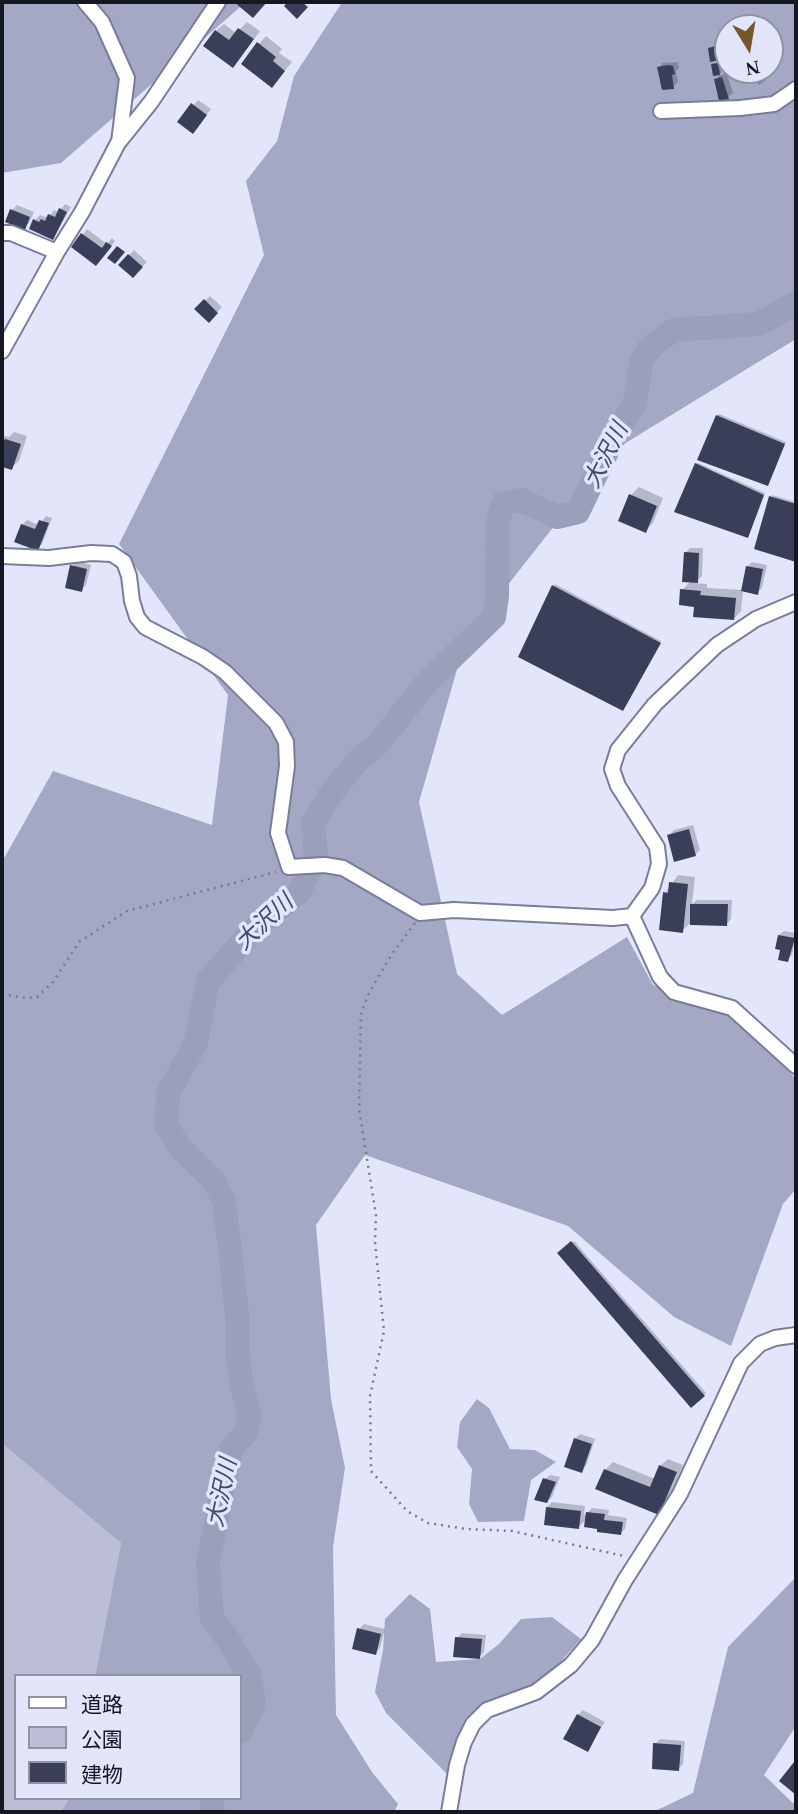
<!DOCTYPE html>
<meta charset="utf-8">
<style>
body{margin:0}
#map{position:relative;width:798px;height:1814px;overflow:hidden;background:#e3e6fb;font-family:"Times New Roman","Noto Sans JP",serif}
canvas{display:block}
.frame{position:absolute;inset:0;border:4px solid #151722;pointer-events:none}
.legend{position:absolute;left:14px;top:1674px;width:228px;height:126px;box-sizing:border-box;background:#e3e6fb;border:2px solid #9193a4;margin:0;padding:9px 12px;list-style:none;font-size:21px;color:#151722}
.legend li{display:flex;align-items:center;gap:14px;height:35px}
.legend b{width:35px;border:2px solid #9193a4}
.north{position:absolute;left:714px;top:14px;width:70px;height:70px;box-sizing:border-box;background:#e3e6fb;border:2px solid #9193a4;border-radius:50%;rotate:169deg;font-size:19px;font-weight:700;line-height:28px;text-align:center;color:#151722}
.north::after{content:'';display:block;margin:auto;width:24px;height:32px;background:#76572c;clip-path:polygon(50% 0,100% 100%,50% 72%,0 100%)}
</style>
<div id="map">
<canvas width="798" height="1814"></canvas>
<div class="frame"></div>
<ul class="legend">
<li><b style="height:9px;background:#fff"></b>道路</li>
<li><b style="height:19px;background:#bbbed4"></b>公園</li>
<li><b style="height:19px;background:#3a3e59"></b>建物</li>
</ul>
<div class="north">N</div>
</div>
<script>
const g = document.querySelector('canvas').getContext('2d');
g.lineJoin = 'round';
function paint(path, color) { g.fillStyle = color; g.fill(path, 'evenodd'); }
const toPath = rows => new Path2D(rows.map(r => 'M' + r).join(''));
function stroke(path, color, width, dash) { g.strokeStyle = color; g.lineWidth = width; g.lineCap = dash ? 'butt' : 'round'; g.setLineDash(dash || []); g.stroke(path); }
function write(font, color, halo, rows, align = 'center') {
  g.font = font + ' "Times New Roman","Noto Sans JP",serif'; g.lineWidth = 7; g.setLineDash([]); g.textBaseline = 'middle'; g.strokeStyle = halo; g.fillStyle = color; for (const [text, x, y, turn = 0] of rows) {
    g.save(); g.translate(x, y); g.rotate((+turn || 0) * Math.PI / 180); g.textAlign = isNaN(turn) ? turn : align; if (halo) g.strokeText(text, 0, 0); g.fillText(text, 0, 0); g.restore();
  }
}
paint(toPath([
 [2,1437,121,1543,95,1676,16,1676,16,1798,69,1798,61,1812,2,1812]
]), '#bbbed4');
paint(toPath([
 [2,2,246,2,61,163,2,173],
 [339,2,796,2,796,339,614,450,466,638,419,802,457,974,502,1015,627,937,653,985,728,1007,796,1079,796,1189,783,1204,731,1346,674,1317,568,1226,365,1155,316,1225,331,1399,345,1468,333,1547,336,1715,372,1772,398,1804,394,1812,61,1812,69,1798,240,1798,240,1676,95,1676,121,1543,2,1443,2,862,53,771,212,825,228,695,119,544,264,255,246,181,277,141,294,76,341,4],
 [728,28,770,28,770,70,728,70],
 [477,1399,489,1408,510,1449,535,1450,556,1462,531,1480,524,1521,478,1522,469,1504,472,1469,457,1447,460,1422],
 [796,1577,796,1726,764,1775,796,1806,796,1812,653,1812,693,1793,728,1647],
 [410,1594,430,1609,436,1662,480,1659,499,1644,521,1619,552,1617,581,1639,548,1676,487,1710,460,1737,448,1775,386,1713,375,1692,383,1650,385,1619]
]), '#a4a8c5');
paint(toPath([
 [247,22,260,31,240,58,216,31,224,24,236,33],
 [266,36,282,49,279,53,292,62,279,78,259,44],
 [678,62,679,68,676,71,678,82,673,87,659,67,663,63],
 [720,62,721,72,720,74,713,65],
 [727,74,733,93,728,97,716,79,720,75],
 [764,77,766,80,759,85,757,82],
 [198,100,211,109,197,127,180,121],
 [65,204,71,207,53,238,35,220,40,215,45,217,49,216,54,210,59,212],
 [17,205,34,212,29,223,24,228,12,210],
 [87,229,107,244,112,238,115,241,101,259,73,247],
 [134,250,147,262,133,276,120,265],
 [210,296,222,307,209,321,197,309],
 [719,414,786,442,769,482,717,416],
 [14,432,27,436,19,461,11,468,2,465,2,435,9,437],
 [698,463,765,493,748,536,696,464],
 [639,487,663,498,653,523,645,531,631,495],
 [772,495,796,502,796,561,756,548],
 [46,516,52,518,42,544,37,549,22,525,27,520,39,525],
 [690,548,703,548,702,576,695,583,707,584,707,588,743,590,747,567,752,562,767,565,762,588,757,593,743,590,741,611,734,619,696,605,682,590,691,581,685,553],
 [77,561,91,565,86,585,81,590,72,566],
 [555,584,661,641,625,707,520,656],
 [693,825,700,850,695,855,669,835,674,830],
 [678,875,695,877,692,904,697,900,732,900,731,919,727,924,689,924,682,931,665,893],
 [784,931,796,933,792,955,787,960,779,935],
 [574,1241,706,1393,691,1406,560,1253],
 [580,1434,595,1439,586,1466,581,1471,575,1439],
 [668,1459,683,1465,666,1506,659,1513,605,1470,613,1462,655,1479,660,1466],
 [550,1475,560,1477,552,1497,547,1502,545,1479],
 [552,1502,585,1506,584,1516,592,1508,609,1510,608,1515,627,1518,625,1529,620,1534,587,1519,578,1527,547,1507],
 [364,1624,385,1629,380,1648,375,1653,359,1629],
 [462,1633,486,1635,484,1652,479,1657,457,1638],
 [583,1710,605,1722,587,1749,578,1715],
 [660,1739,685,1741,683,1764,678,1769,655,1744]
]), '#0003');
stroke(toPath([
 [240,1731,254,1705,250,1676,229,1641,212,1618,208,1563,231,1449,245,1434,250,1416,242,1387,237,1353,237,1314,230,1250,224,1201,214,1181,179,1147,166,1125,168,1094,196,1042,208,981,254,929,299,892,316,856,313,822,330,795,356,762,378,744,427,682,494,617,497,596,498,520,503,503,521,500,557,517,578,512,614,437,635,402,641,363,649,348,674,330,759,324,796,303],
 [211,1798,213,1812]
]), '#9a9fba', 24);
paint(toPath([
 [234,2,267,2,253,18],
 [288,2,302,2,308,7,297,19,284,6],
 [238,28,254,39,233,68,203,46,215,30,229,40],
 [257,42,276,57,273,61,285,71,272,88,241,64],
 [716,46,719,60,710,62,708,48],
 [718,63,720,75,713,76,711,64],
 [669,65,673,66,675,74,672,75,674,89,662,90,657,67],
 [722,77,729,99,719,101,714,79],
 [191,103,207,115,193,134,177,122],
 [59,208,67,212,53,240,29,229,33,219,39,222,41,219,45,221,48,214,55,217],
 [10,209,30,217,25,230,5,222],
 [81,233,102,248,106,242,112,246,96,266,71,247],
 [117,246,125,252,115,264,107,258],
 [128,254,143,267,133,278,118,265],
 [204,299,218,313,209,323,194,309],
 [716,415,785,444,768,486,697,460],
 [5,439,21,444,12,470,2,467,2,444],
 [695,463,764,495,748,538,674,512],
 [629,494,657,506,646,533,618,521],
 [769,496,796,504,796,562,754,549],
 [39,520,49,523,38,551,14,542,21,524,35,529],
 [684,552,699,553,698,583,682,582],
 [70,565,87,569,82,592,65,588],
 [746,566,763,569,758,595,741,591],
 [552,585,661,643,623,711,518,657],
 [680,589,701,591,700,595,736,598,734,620,693,617,694,607,679,605],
 [689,829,696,856,674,862,667,835],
 [669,882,688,884,683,933,659,930,663,892,668,893],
 [690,904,728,904,727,926,690,925],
 [778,935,795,938,788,962,778,960,780,950,775,949],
 [571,1241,705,1396,691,1408,557,1253],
 [574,1438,592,1444,582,1473,564,1467],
 [659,1465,677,1472,659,1515,595,1489,604,1469,650,1487],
 [543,1478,556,1482,547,1503,534,1500],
 [546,1507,581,1511,579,1529,544,1525],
 [586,1512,605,1514,604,1520,623,1522,621,1535,597,1532,597,1529,584,1527],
 [357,1628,381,1634,376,1655,352,1649],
 [455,1637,482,1639,480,1659,453,1657],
 [577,1714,601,1727,588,1752,563,1739],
 [653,1743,681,1745,679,1771,652,1769],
 [794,1762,796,1764,796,1795,779,1781]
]), '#3a3e59');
const minor = toPath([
 [85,2,102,22,127,78,119,142],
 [661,111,740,108,774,104,796,89],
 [2,233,11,233,57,252],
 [2,351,57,252,82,212,118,143,151,102,218,2],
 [2,556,49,558,91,553,112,554,124,562,129,576,132,601,137,617,145,627,203,657,225,672,276,723,286,742,287,766,278,833,289,867,325,865,343,868,420,913,454,910,613,918,632,916,652,888,659,864,657,847,618,786,612,769,618,750,655,704,717,645,756,619,796,602],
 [632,916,660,977,674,992,732,1008,796,1066],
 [449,1812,457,1765,464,1742,473,1724,487,1710,536,1692,571,1665,592,1640,625,1580,680,1494,741,1363,760,1344,775,1338,796,1335]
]);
stroke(minor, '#797d9b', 18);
stroke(toPath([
 [415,923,392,954,370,991,361,1013,359,1109,376,1215,375,1242,384,1331,370,1396,371,1471,407,1511,428,1523,466,1529,512,1531,624,1556],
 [2,994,26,998,37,997,53,982,79,942,127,911,276,872]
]), '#787b8a', 2.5, [2, 5]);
stroke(minor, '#fff', 14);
write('italic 23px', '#434771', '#e3e6fb', [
 ["大沢川",607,456,-63],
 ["大沢川",265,923,-43],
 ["大沢川",223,1493,-78]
]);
</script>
